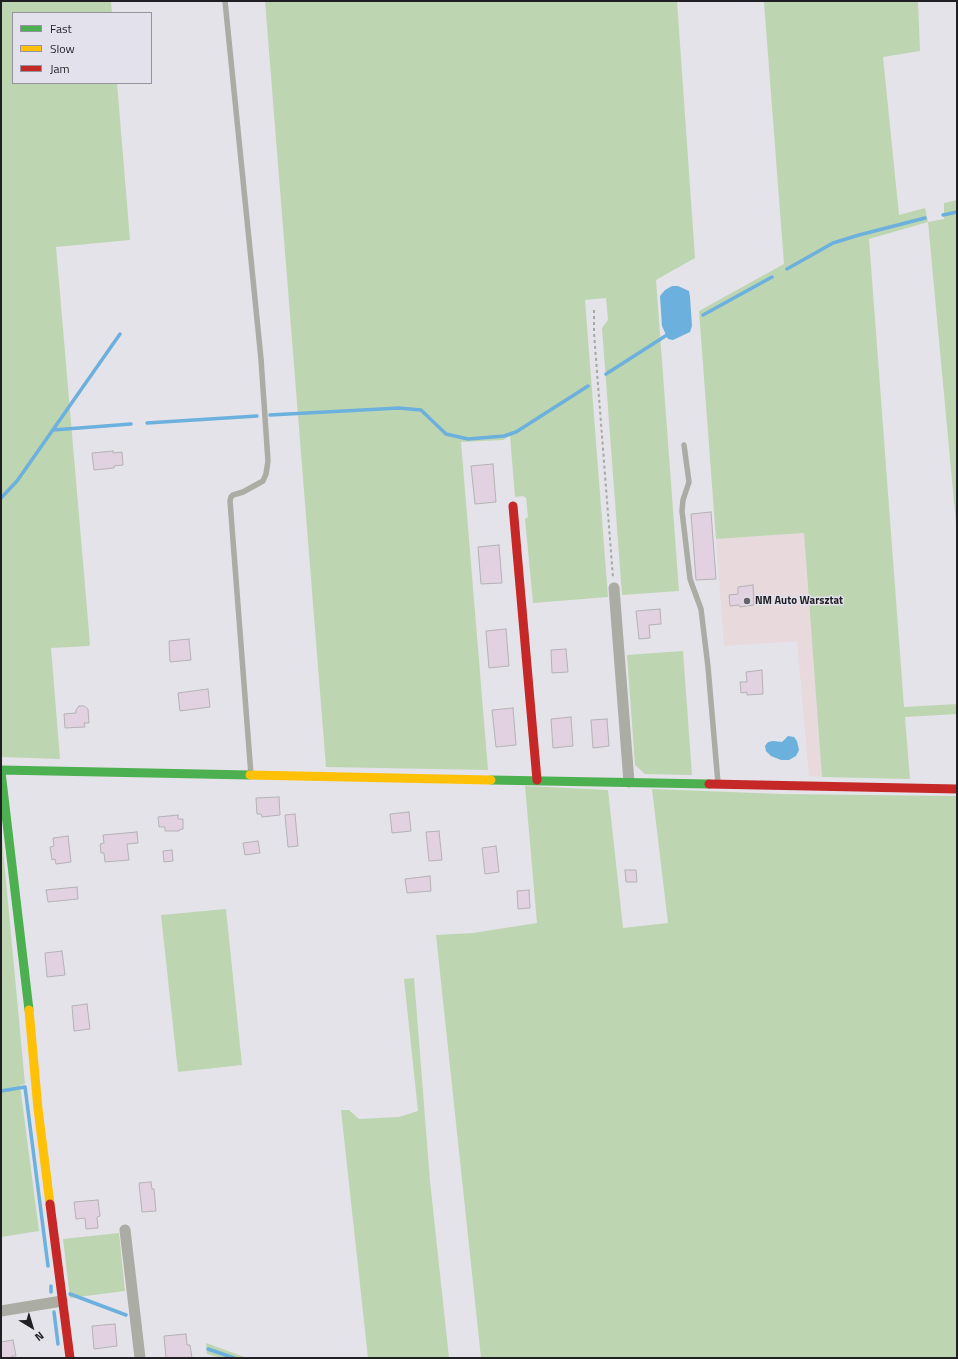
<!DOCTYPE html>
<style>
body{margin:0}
#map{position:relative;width:958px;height:1359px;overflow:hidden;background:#e4e3e9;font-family:"Titillium Web",sans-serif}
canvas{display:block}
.frame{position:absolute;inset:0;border:2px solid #201f23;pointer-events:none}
.legend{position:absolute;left:12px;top:12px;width:140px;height:72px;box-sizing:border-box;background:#e3e1eb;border:1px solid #95939b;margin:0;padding:5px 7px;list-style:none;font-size:12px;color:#201f23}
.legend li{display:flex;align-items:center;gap:8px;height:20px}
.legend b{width:20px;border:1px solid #95939b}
.north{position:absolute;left:12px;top:1307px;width:40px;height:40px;-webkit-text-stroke:3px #e3e1eb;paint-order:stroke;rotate:142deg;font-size:11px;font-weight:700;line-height:16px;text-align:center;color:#201f23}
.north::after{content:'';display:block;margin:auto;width:14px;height:18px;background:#201f23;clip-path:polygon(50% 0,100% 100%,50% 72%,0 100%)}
</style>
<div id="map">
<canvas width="958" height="1359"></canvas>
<div class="frame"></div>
<ul class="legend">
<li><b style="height:5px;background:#4caf50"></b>Fast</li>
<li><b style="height:5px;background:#ffc107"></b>Slow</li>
<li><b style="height:5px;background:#c62828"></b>Jam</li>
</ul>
<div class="north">N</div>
</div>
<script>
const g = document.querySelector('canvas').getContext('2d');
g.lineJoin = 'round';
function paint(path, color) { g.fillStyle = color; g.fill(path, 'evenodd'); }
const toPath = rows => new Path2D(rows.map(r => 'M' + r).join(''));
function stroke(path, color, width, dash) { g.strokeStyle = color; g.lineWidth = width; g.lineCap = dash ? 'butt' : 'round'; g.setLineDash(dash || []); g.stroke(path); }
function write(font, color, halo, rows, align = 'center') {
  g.font = font + ' "Titillium Web",sans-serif'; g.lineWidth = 3; g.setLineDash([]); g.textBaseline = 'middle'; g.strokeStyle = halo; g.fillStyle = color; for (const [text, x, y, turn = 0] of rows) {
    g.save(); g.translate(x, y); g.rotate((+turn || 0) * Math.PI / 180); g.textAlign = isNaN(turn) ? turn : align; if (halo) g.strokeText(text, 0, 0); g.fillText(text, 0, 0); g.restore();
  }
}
paint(toPath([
 [804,533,822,777,809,776,797,641,724,646,716,539]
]), '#e8d9dd');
paint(toPath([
 [1,1,111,1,112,13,13,13,13,83,117,83,130,240,56,247,90,644,89,646,51,648,60,759,1,757],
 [265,1,677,1,695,258,656,280,679,591,622,595,602,328,608,320,606,298,585,300,608,597,533,603,525,519,528,517,526,498,523,496,515,497,510,436,503,440,461,442,488,770,326,767],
 [772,1,918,1,920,51,883,57,899,215,925,208,928,222,944,219,944,203,957,200,957,534,928,222,869,239,904,707,957,704,957,714,905,717,910,779,822,777,804,533,716,539,699,311,784,264,764,2],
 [683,651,692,775,645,774,635,765,627,655],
 [525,786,608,790,623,928,668,923,652,789,782,794,957,796,957,1358,481,1358,436,935,473,933,537,923],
 [1,828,25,1084,20,1085,39,1231,1,1237],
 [226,909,242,1065,178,1072,161,915],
 [414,978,430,1181,449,1358,368,1358,341,1110,349,1110,359,1119,399,1117,418,1111,404,979],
 [119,1233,125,1291,70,1298,63,1239],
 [206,1343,247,1358,220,1358,207,1354]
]), '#bed5b1');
paint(toPath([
 [672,286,678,286,689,291,690,297,692,326,690,332,673,340,668,339,662,326,660,296,665,290],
 [788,736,794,737,797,741,799,750,796,756,789,760,781,760,771,756,766,751,765,746,768,742,773,741,782,742]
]), '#6cb0dd');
stroke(toPath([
 [943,215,957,212],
 [787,269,833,243,859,235,925,218],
 [703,315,772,277],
 [606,374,670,333],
 [270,415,399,408,421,410,446,434,468,439,504,436,516,432,588,386],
 [147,423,257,416],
 [53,430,131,424],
 [1,498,17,481,120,334],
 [1,1091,25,1087,48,1266],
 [51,1286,51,1292],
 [70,1294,126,1315],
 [54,1312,58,1344],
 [208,1349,234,1358]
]), '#6cb0dd', 3.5);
const building = toPath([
 [113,451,113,453,122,452,123,465,114,466,114,468,94,470,92,453,113,451],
 [493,464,496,502,475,504,471,466,493,464],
 [711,512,716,579,696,580,691,514,711,512],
 [499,545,502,583,481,584,478,547,499,545],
 [753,585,754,605,740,607,739,605,730,606,729,595,738,594,738,587,753,585],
 [660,609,661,624,649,625,650,638,639,639,636,611,660,609],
 [506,629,509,666,489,668,486,631,506,629],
 [189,639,191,660,170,662,169,641,189,639],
 [566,649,568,672,552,673,551,650,566,649],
 [762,670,763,694,747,695,747,692,741,693,740,682,747,682,746,672,762,670],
 [208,689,210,707,180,711,178,693,208,689],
 [79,706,84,706,88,709,89,723,84,723,85,727,65,728,64,714,76,713,76,710,79,706],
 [513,708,516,745,496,747,492,710,513,708],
 [571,717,573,746,553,748,551,719,571,717],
 [607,719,609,746,593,748,591,720,607,719],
 [279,797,280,815,262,817,261,814,257,814,256,798,279,797],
 [409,812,411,831,392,833,390,814,409,812],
 [295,814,298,846,288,847,285,815,295,814],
 [178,815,178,819,183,819,183,829,179,830,179,831,165,831,165,827,159,827,158,817,178,815],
 [439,831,442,860,429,861,426,832,439,831],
 [137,832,138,843,127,844,129,860,105,862,104,853,101,853,100,844,104,843,103,835,137,832],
 [68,836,71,862,56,864,55,859,52,860,50,847,54,846,53,838,68,836],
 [258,841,260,853,245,855,243,843,258,841],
 [496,846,499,872,485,874,482,848,496,846],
 [172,850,173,861,164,862,163,851,172,850],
 [625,870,636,870,637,882,626,882,625,870],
 [430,876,431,891,407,893,405,879,430,876],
 [77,887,78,899,48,902,46,890,77,887],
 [529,890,530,908,518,909,517,891,529,890],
 [62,951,65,975,47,977,45,953,62,951],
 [87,1004,90,1029,74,1031,72,1006,87,1004],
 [151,1182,152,1189,154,1189,156,1211,142,1212,139,1183,151,1182],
 [98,1200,100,1216,97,1217,98,1228,86,1229,85,1218,76,1219,74,1202,98,1200],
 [115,1324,117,1346,94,1349,92,1326,115,1324],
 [186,1334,187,1345,190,1345,192,1358,166,1358,164,1336,186,1334],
 [13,1340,16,1356,12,1356,12,1358,1,1358,1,1342,13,1340]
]);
paint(building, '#e1d1e1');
stroke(building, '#b3b2b5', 1);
stroke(toPath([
 [594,310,594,333,613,578]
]), '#a6a7a3', 2, [3, 3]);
stroke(toPath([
 [225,1,261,359,268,461,266,474,263,481,243,492,233,495,231,497,230,501,251,775],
 [684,445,689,482,683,500,682,511,690,579,701,609,708,667,718,783]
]), '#abaca3', 5.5);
stroke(toPath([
 [614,588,629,782],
 [125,1230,140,1358],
 [1,1311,62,1301]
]), '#abaca3', 11);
stroke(toPath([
 [1,770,250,775],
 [1,772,29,1010],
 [491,780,709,784]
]), '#4caf50', 9);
stroke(toPath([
 [250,775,491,780],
 [29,1010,38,1109,50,1204]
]), '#ffc107', 9);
stroke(toPath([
 [513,506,537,780],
 [709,784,957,789],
 [50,1204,70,1358]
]), '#c62828', 9);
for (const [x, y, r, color] of [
 [747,601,4,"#656468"]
]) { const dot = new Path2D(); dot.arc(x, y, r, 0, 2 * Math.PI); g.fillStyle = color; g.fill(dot); stroke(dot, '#e3e1eb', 1.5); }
write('bold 11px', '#201f23', '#e3e1eb', [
 ["NM Auto Warsztat",755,601]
], 'left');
</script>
